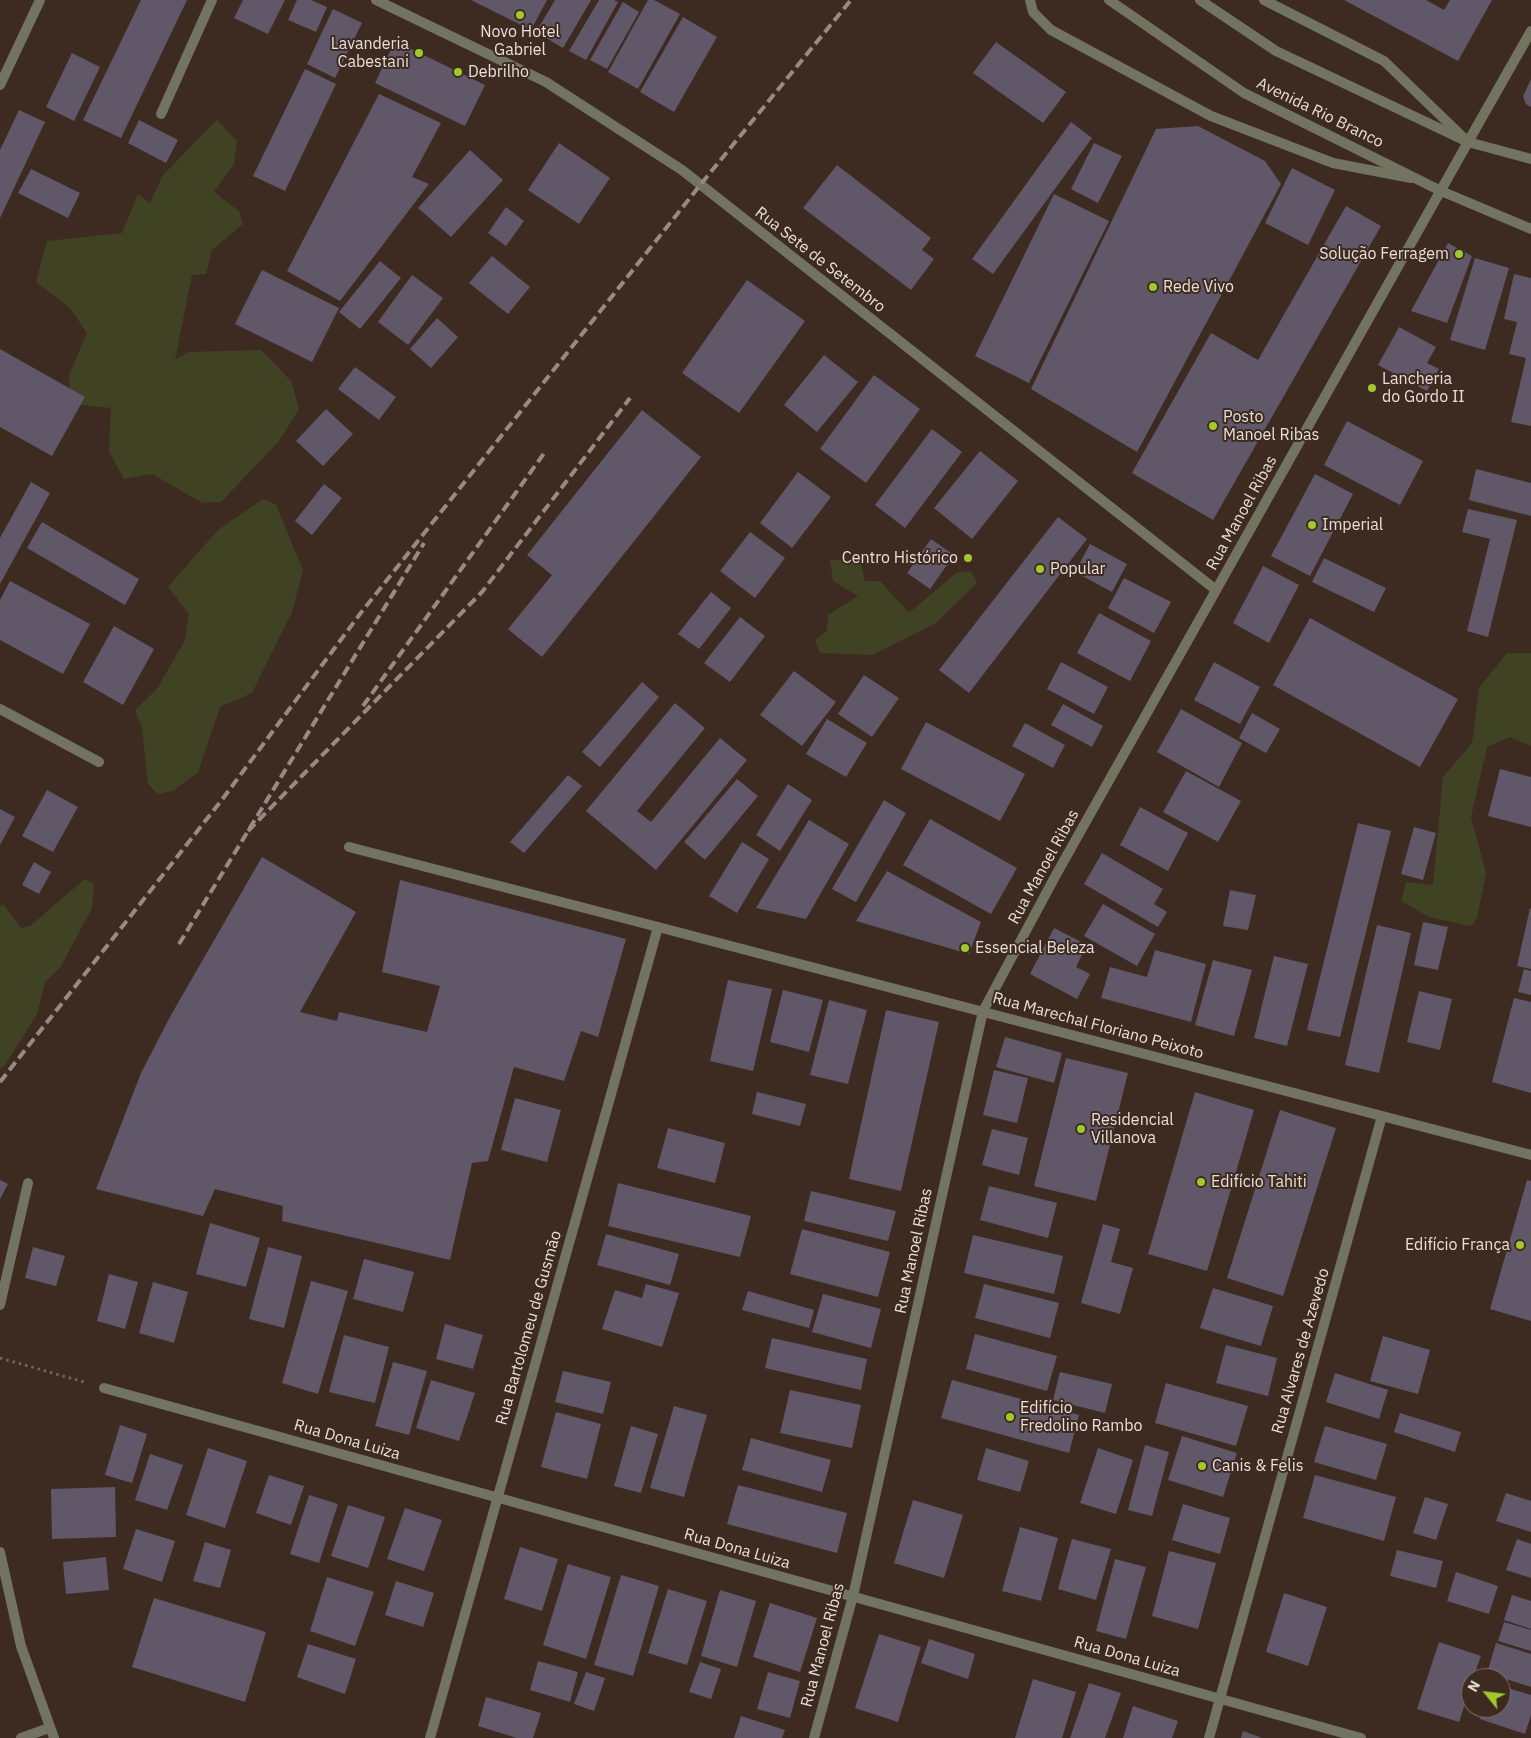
<!DOCTYPE html>
<meta charset="utf-8">
<style>
body{margin:0}
#map{position:relative;width:1531px;height:1738px;overflow:hidden;background:#3d2b22;font-family:"IBM Plex Sans",sans-serif}
canvas{display:block}
.north{position:absolute;left:1461px;top:1668px;width:50px;height:50px;box-sizing:border-box;background:#3d2b22;border:1px solid #82736b;border-radius:50%;rotate:299deg;font-size:14px;font-weight:700;line-height:20px;text-align:center;color:#eaded8}
.north::after{content:'';display:block;margin:auto;width:18px;height:22px;background:#a0c92c;clip-path:polygon(50% 0,100% 100%,50% 72%,0 100%)}
</style>
<div id="map">
<canvas width="1531" height="1738"></canvas>
<div class="north">N</div>
</div>
<script>
const g = document.querySelector('canvas').getContext('2d');
g.lineJoin = 'round';
function paint(path, color) { g.fillStyle = color; g.fill(path, 'evenodd'); }
const toPath = rows => new Path2D(rows.map(r => 'M' + r).join(''));
function stroke(path, color, width, dash) { g.strokeStyle = color; g.lineWidth = width; g.lineCap = dash ? 'butt' : 'round'; g.setLineDash(dash || []); g.stroke(path); }
function write(font, color, halo, rows, align = 'center') {
  g.font = font + ' "IBM Plex Sans",sans-serif'; g.lineWidth = 4; g.setLineDash([]); g.textBaseline = 'middle'; g.strokeStyle = halo; g.fillStyle = color; for (const [text, x, y, turn = 0] of rows) {
    g.save(); g.translate(x, y); g.rotate((+turn || 0) * Math.PI / 180); g.textAlign = isNaN(turn) ? turn : align; if (halo) g.strokeText(text, 0, 0); g.fillText(text, 0, 0); g.restore();
  }
}
paint(toPath([
 [217,120,237,141,234,164,214,192,239,211,243,224,212,250,206,274,192,275,175,360,189,352,261,350,291,381,299,409,279,441,221,502,203,503,152,474,124,479,109,452,111,408,71,404,69,375,87,333,70,308,36,282,47,241,122,233,138,194,150,203,163,175],
 [263,499,276,505,303,570,292,612,252,693,220,707,198,772,173,791,158,794,148,784,142,728,135,710,157,689,185,640,189,614,168,587,218,530],
 [860,559,865,581,880,581,909,613,956,573,971,571,977,583,936,623,872,655,820,653,815,640,827,631,828,615,858,596,833,581,830,560],
 [1507,653,1531,653,1531,746,1510,737,1487,747,1471,817,1486,873,1477,918,1471,926,1429,917,1401,901,1406,882,1433,885,1443,777,1472,743,1479,688],
 [85,879,94,884,92,908,60,968,45,982,37,1014,6,1064,0,1069,0,906,3,904,21,928,30,926]
]), '#404323');
paint(toPath([
 [141,0,187,0,121,138,83,120],
 [243,0,285,0,268,34,234,18],
 [297,0,311,0,327,7,316,32,288,20],
 [471,0,547,0,531,30],
 [555,0,591,0,563,48,536,32],
 [599,0,614,0,618,2,586,60,569,51],
 [648,0,654,0,680,14,638,89,608,72],
 [1344,0,1426,0,1444,10,1450,0,1492,0,1458,61],
 [623,2,639,12,607,69,590,60],
 [333,9,362,23,335,78,307,64],
 [683,17,717,37,674,112,640,92],
 [395,41,485,85,465,126,375,83],
 [996,42,1066,92,1043,123,973,73],
 [72,53,100,67,74,121,46,107],
 [305,69,336,84,285,191,253,176],
 [1531,79,1531,107,1526,104,1523,96],
 [379,94,441,123,412,177,429,184,340,301,287,271],
 [19,110,45,122,0,218,0,150],
 [139,120,178,140,166,163,128,143],
 [1071,122,1092,138,993,274,972,259],
 [1198,126,1265,161,1281,184,1137,452,1031,389,1156,129],
 [559,143,610,178,579,224,528,190],
 [1094,143,1122,156,1098,203,1071,189],
 [470,150,503,180,451,237,418,208],
 [837,165,931,238,922,250,934,259,911,290,803,208],
 [1292,168,1335,190,1308,245,1265,223],
 [31,169,80,193,68,218,18,193],
 [1054,194,1109,221,1029,383,975,356],
 [1346,206,1381,226,1213,520,1132,473,1211,333,1258,360],
 [506,207,524,221,506,246,488,233],
 [1448,243,1472,256,1447,323,1411,311],
 [492,256,530,287,508,314,469,283],
 [1475,258,1509,268,1485,350,1450,340],
 [380,261,401,278,360,329,339,312],
 [262,270,339,308,312,362,235,324],
 [1514,274,1531,278,1531,426,1511,422,1526,358,1509,354,1517,322,1504,319],
 [412,275,443,298,408,345,378,322],
 [747,280,805,321,739,413,682,373],
 [437,318,458,337,431,368,410,349],
 [1399,327,1436,347,1427,363,1439,369,1427,391,1378,365],
 [0,349,85,397,52,456,0,427],
 [824,355,858,382,817,432,784,405],
 [355,367,396,397,379,420,338,389],
 [874,375,920,409,866,483,820,449],
 [326,409,353,434,323,466,296,441],
 [642,410,701,457,542,657,508,629,552,575,527,555],
 [1347,421,1423,461,1400,505,1324,465],
 [932,429,962,452,905,528,875,505],
 [980,451,1018,481,972,539,934,508],
 [1476,469,1531,483,1531,516,1469,500],
 [798,472,831,497,792,548,760,523],
 [1315,474,1353,494,1310,576,1271,556],
 [31,482,50,493,0,584,0,538],
 [324,484,342,498,312,535,295,521],
 [1468,509,1517,520,1488,637,1467,631,1490,539,1462,532],
 [1058,517,1087,539,969,693,939,670],
 [42,522,139,579,125,605,27,548],
 [750,532,785,558,755,598,720,571],
 [931,539,954,555,930,589,907,573],
 [1090,544,1127,564,1112,592,1075,572],
 [1324,558,1386,588,1374,612,1312,582],
 [1263,566,1299,585,1269,643,1233,623],
 [1124,578,1171,602,1154,633,1108,608],
 [10,581,90,624,63,674,0,640,0,600],
 [711,592,731,608,699,649,678,634],
 [1099,613,1151,641,1130,681,1077,653],
 [740,617,765,636,730,682,704,663],
 [1310,618,1458,699,1420,767,1273,685],
 [114,626,154,649,123,705,83,682],
 [1061,662,1108,687,1094,714,1047,689],
 [1214,662,1260,687,1240,724,1194,700],
 [794,671,836,702,802,746,760,715],
 [864,675,899,698,872,737,838,714],
 [642,682,659,697,600,767,582,752],
 [675,703,705,728,637,811,651,822,720,738,747,760,656,870,586,811],
 [1063,704,1103,726,1092,747,1051,725],
 [1181,709,1242,743,1219,787,1157,752],
 [1252,713,1280,729,1266,753,1239,738],
 [827,719,867,743,846,777,806,754],
 [926,722,1025,774,1000,821,901,769],
 [1025,723,1065,745,1053,768,1012,746],
 [1500,769,1531,777,1531,827,1488,816],
 [1186,771,1241,801,1218,842,1163,812],
 [568,775,582,786,524,853,510,842],
 [737,779,758,796,705,860,684,842],
 [788,784,812,800,780,851,756,835],
 [47,790,78,807,53,852,22,836],
 [884,800,906,813,856,902,832,889],
 [1140,807,1188,833,1168,871,1120,845],
 [0,809,15,817,0,845],
 [930,819,1017,868,991,914,903,865],
 [809,820,849,844,806,919,756,908],
 [1358,823,1391,831,1340,1037,1307,1030],
 [1414,827,1436,833,1423,880,1401,874],
 [742,842,769,859,737,913,709,896],
 [1102,853,1163,889,1154,904,1167,912,1158,927,1084,884],
 [262,857,356,912,300,1012,337,1021,339,1012,427,1032,440,986,382,972,400,880,626,939,598,1037,581,1031,564,1081,514,1067,488,1161,472,1163,450,1260,282,1221,283,1206,215,1189,203,1216,96,1189,141,1073,171,1015],
 [34,862,51,872,39,894,22,885],
 [887,871,981,922,969,954,856,921],
 [1230,890,1256,895,1248,930,1223,926],
 [1103,904,1155,934,1137,966,1084,936],
 [1530,908,1531,909,1531,969,1517,966],
 [1423,922,1448,927,1438,970,1414,965],
 [1377,925,1411,933,1379,1073,1345,1065],
 [1054,928,1087,945,1076,967,1090,974,1077,999,1030,974],
 [1155,950,1206,964,1191,1022,1101,998,1110,967,1147,977],
 [1274,956,1308,964,1287,1046,1254,1038],
 [1213,960,1252,970,1234,1036,1195,1025],
 [1524,969,1531,971,1531,995,1518,992],
 [728,980,772,989,753,1071,710,1061],
 [783,990,823,1000,809,1052,770,1042],
 [1419,991,1452,999,1440,1050,1407,1042],
 [1514,998,1531,1002,1531,1093,1492,1082],
 [829,1000,867,1010,848,1084,810,1075],
 [886,1010,939,1022,901,1191,849,1179],
 [1005,1037,1062,1053,1054,1083,996,1067],
 [1066,1058,1128,1073,1096,1201,1034,1186],
 [994,1070,1028,1078,1017,1123,983,1115],
 [757,1092,806,1104,800,1126,752,1114],
 [1195,1092,1254,1110,1207,1271,1148,1254],
 [515,1098,561,1110,547,1162,501,1150],
 [1280,1110,1336,1128,1283,1296,1227,1278],
 [668,1128,725,1143,715,1183,657,1168],
 [992,1129,1028,1138,1019,1175,982,1165],
 [0,1180,8,1184,0,1199],
 [1527,1180,1531,1181,1531,1321,1490,1309],
 [618,1183,751,1216,740,1257,608,1226],
 [989,1186,1057,1203,1048,1238,980,1220],
 [811,1191,896,1211,888,1241,804,1221],
 [210,1223,260,1238,246,1287,196,1274],
 [1103,1224,1120,1229,1111,1262,1133,1268,1120,1314,1081,1303],
 [802,1229,890,1252,878,1297,790,1274],
 [606,1234,679,1254,670,1285,597,1265],
 [973,1235,1063,1256,1054,1294,964,1273],
 [33,1247,65,1256,56,1286,25,1278],
 [268,1247,302,1256,284,1328,249,1319],
 [364,1259,414,1272,403,1312,353,1299],
 [109,1274,138,1282,125,1329,97,1321],
 [311,1281,348,1291,318,1394,282,1383],
 [153,1282,188,1292,174,1343,139,1333],
 [646,1284,679,1293,662,1347,602,1329,615,1290,642,1298],
 [984,1284,1059,1303,1050,1338,975,1318],
 [1213,1288,1273,1306,1261,1346,1200,1328],
 [748,1291,814,1310,809,1328,742,1310],
 [823,1294,881,1309,871,1348,812,1332],
 [445,1324,483,1335,473,1369,436,1359],
 [975,1334,1057,1356,1047,1391,966,1369],
 [344,1335,389,1347,375,1403,329,1392],
 [1383,1336,1430,1350,1418,1394,1370,1381],
 [772,1338,867,1359,861,1390,765,1368],
 [1226,1345,1277,1358,1268,1396,1216,1383],
 [393,1362,427,1371,409,1435,375,1426],
 [563,1371,611,1382,603,1414,555,1402],
 [1060,1372,1112,1384,1105,1413,1053,1400],
 [1335,1373,1388,1390,1379,1419,1326,1402],
 [431,1380,475,1393,459,1441,416,1428],
 [952,1380,1079,1415,1069,1453,941,1418],
 [1166,1383,1248,1406,1236,1446,1155,1423],
 [790,1390,861,1405,852,1448,780,1433],
 [674,1406,707,1415,684,1497,650,1488],
 [556,1412,601,1424,587,1479,541,1467],
 [1400,1413,1461,1432,1455,1452,1394,1432],
 [120,1425,147,1434,132,1483,105,1475],
 [631,1426,658,1434,641,1493,614,1486],
 [1325,1426,1387,1444,1376,1480,1314,1462],
 [1182,1436,1237,1453,1223,1497,1168,1480],
 [751,1438,831,1460,822,1492,742,1470],
 [1145,1445,1169,1452,1152,1516,1128,1510],
 [208,1448,247,1461,225,1528,186,1515],
 [986,1448,1029,1461,1020,1492,977,1480],
 [1098,1448,1133,1460,1116,1514,1080,1503],
 [150,1454,183,1465,167,1510,135,1500],
 [269,1475,304,1486,291,1525,256,1513],
 [1315,1475,1396,1497,1384,1541,1303,1518],
 [738,1485,847,1513,837,1553,727,1524],
 [115,1487,116,1537,52,1539,51,1489],
 [1506,1493,1531,1501,1531,1532,1496,1521],
 [309,1495,338,1504,319,1563,290,1554],
 [1425,1497,1448,1504,1436,1540,1413,1533],
 [913,1500,963,1515,944,1578,894,1563],
 [1183,1504,1230,1518,1220,1554,1172,1540],
 [348,1505,385,1517,368,1568,331,1556],
 [405,1508,442,1520,424,1571,387,1559],
 [1020,1527,1058,1538,1041,1601,1002,1591],
 [136,1529,175,1541,162,1582,123,1569],
 [1072,1539,1111,1549,1096,1600,1058,1589],
 [1517,1539,1531,1544,1531,1578,1506,1570],
 [205,1542,231,1550,220,1588,193,1581],
 [520,1547,558,1559,542,1611,504,1599],
 [1397,1550,1443,1561,1436,1588,1390,1576],
 [1169,1551,1216,1563,1198,1629,1152,1616],
 [106,1557,109,1590,66,1594,63,1562],
 [1115,1559,1146,1567,1126,1639,1096,1631],
 [568,1564,611,1577,586,1659,543,1645],
 [1456,1572,1498,1586,1489,1614,1447,1601],
 [621,1575,659,1586,633,1676,594,1665],
 [327,1577,374,1592,355,1646,310,1631],
 [396,1581,434,1593,423,1627,385,1615],
 [668,1589,707,1601,687,1665,648,1653],
 [720,1590,756,1601,737,1667,701,1656],
 [1284,1593,1327,1607,1308,1666,1266,1652],
 [1512,1595,1531,1601,1531,1629,1504,1620],
 [154,1598,266,1632,245,1702,132,1667],
 [770,1603,817,1618,800,1672,753,1657],
 [1504,1622,1531,1630,1531,1651,1498,1641],
 [879,1634,921,1647,898,1722,855,1708],
 [929,1639,975,1654,968,1679,921,1663],
 [1439,1642,1481,1656,1473,1678,1471,1678,1471,1686,1459,1722,1417,1709],
 [1496,1643,1531,1654,1531,1687,1487,1673],
 [308,1644,356,1659,345,1694,297,1677],
 [538,1661,578,1672,570,1702,530,1690],
 [700,1662,721,1669,711,1699,689,1692],
 [586,1672,605,1678,594,1711,574,1704],
 [768,1672,800,1681,790,1718,757,1709],
 [1033,1679,1076,1692,1062,1738,1015,1738],
 [1089,1683,1121,1693,1105,1738,1070,1738],
 [1501,1686,1531,1695,1531,1715,1525,1734,1480,1719,1484,1708,1501,1708],
 [486,1697,541,1713,533,1738,517,1738,478,1726],
 [1133,1706,1178,1721,1172,1738,1123,1738],
 [741,1716,785,1730,782,1738,734,1738],
 [1243,1731,1262,1738,1241,1738]
]), '#605769');
stroke(toPath([
 [0,1358,84,1382]
]), '#73635b', 3, [2.5, 4]);
stroke(toPath([
 [161,114,212,0],
 [349,847,658,927],
 [21,1738,49,1728]
]), '#737362', 10);
stroke(toPath([
 [376,0,546,82,682,170,1216,590],
 [1030,0,1033,12,1051,30,1211,116,1333,163,1411,178],
 [1264,0,1384,61,1468,142,1531,31],
 [0,709,99,762],
 [0,1305,28,1183],
 [104,1388,1361,1738],
 [0,1552,21,1646,54,1738],
 [430,1738,658,927,1531,1155],
 [1209,1738,1382,1116]
]), '#737362', 10);
stroke(toPath([
 [1109,0,1244,93,1441,191,1531,229],
 [1200,0,1276,51,1468,142,1531,159],
 [0,85,40,0],
 [814,1738,853,1596,983,1011,1057,873,1468,142]
]), '#737362', 10);
stroke(toPath([
 [363,706,545,452],
 [248,831,482,592,630,398],
 [179,944,424,543],
 [0,1082,221,801,360,614,701,184,851,0]
]), '#988a82', 4, [10, 5]);
for (const [x, y, r, color] of [
 [520,15,5,"#a0c92c"],
 [419,53,5,"#a0c92c"],
 [458,72,5,"#a0c92c"],
 [1459,254,5,"#a0c92c"],
 [1153,287,5,"#a0c92c"],
 [1372,388,5,"#a0c92c"],
 [1213,426,5,"#a0c92c"],
 [1312,525,5,"#a0c92c"],
 [968,558,5,"#a0c92c"],
 [1040,569,5,"#a0c92c"],
 [965,948,5,"#a0c92c"],
 [1081,1129,5,"#a0c92c"],
 [1201,1182,5,"#a0c92c"],
 [1520,1245,5,"#a0c92c"],
 [1010,1417,5,"#a0c92c"],
 [1202,1466,5,"#a0c92c"]
]) { const dot = new Path2D(); dot.arc(x, y, r, 0, 2 * Math.PI); g.fillStyle = color; g.fill(dot); stroke(dot, '#3d2b22', 2); }
write('16px', '#eaded8', '#3d2b22', [
 ["Novo Hotel",520,32,"center"],
 ["Gabriel",520,50,"center"],
 ["Lavanderia",409,44,"right"],
 ["Cabestani",409,62,"right"],
 ["Debrilho",468,72],
 ["Solução Ferragem",1449,254,"right"],
 ["Rede Vivo",1163,287],
 ["Lancheria",1382,379],
 ["do Gordo II",1382,397],
 ["Posto",1223,417],
 ["Manoel Ribas",1223,435],
 ["Imperial",1322,525],
 ["Centro Histórico",958,558,"right"],
 ["Popular",1050,569],
 ["Essencial Beleza",975,948],
 ["Residencial",1091,1120],
 ["Villanova",1091,1138],
 ["Edifício Tahiti",1211,1182],
 ["Edifício França",1510,1245,"right"],
 ["Edifício",1020,1408],
 ["Fredolino Rambo",1020,1426],
 ["Canis & Felis",1212,1466]
], 'left');
write('16px', '#eaded8', '#3d2b22', [
 ["Avenida Rio Branco",1320,113,26],
 ["Rua Sete de Setembro",820,260,38],
 ["Rua Manoel Ribas",1242,513,-61],
 ["Rua Manoel Ribas",1044,867,-61],
 ["Rua Marechal Floriano Peixoto",1098,1026,15],
 ["Rua Manoel Ribas",914,1251,-78],
 ["Rua Bartolomeu de Gusmão",529,1328,-74],
 ["Rua Alvares de Azevedo",1301,1351,-74],
 ["Rua Dona Luiza",347,1440,16],
 ["Rua Dona Luiza",737,1549,16],
 ["Rua Manoel Ribas",823,1645,-75],
 ["Rua Dona Luiza",1127,1657,16]
]);
</script>
